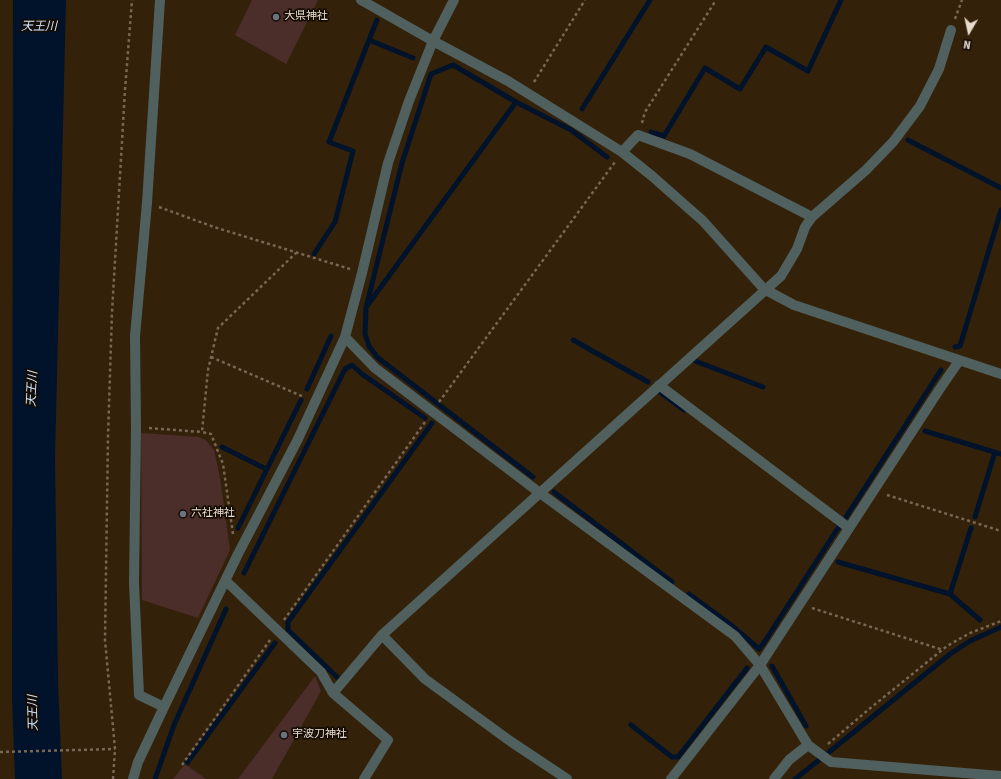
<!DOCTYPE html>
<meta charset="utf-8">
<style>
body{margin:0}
#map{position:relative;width:1001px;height:779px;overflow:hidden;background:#33210a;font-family:"Source Sans 3",sans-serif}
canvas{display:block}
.north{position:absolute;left:949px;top:12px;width:40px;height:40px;-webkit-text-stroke:3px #150c04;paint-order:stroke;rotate:189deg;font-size:11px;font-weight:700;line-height:16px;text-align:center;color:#e8dbce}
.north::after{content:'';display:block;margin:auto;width:14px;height:18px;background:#e8dbce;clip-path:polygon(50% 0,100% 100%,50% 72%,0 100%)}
</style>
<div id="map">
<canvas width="1001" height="779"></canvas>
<div class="north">N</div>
</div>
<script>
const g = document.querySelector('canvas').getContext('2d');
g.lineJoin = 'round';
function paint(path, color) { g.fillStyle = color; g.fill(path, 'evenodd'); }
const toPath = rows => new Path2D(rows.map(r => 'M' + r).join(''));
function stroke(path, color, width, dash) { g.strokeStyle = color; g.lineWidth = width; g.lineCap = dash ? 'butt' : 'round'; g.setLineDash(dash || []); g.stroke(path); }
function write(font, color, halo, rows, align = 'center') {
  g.font = font + ' "Source Sans 3","Noto Sans JP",sans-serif'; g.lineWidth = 3.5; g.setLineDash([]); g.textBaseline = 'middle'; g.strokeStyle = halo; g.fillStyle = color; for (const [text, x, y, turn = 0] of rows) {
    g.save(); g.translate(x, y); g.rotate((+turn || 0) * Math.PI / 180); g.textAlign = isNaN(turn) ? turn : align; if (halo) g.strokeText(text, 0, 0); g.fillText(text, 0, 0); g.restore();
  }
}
paint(toPath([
 [13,0,66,0,55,458,58,682,62,779,15,779,12,699]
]), '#00132b');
stroke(toPath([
 [369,40,377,20],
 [582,109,650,0],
 [651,132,664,136,705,68,740,89,766,47,808,71,841,0],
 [908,140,1001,188],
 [314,254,335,222,353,151,329,142,369,40,413,58],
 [367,306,516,102],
 [573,340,648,382],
 [955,347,960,346,1001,210],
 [695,361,763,387],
 [307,389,331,336],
 [661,393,684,410],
 [925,431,1001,454],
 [222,447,266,469],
 [533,477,377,357,369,346,365,334,366,308,402,163,431,74,453,65,516,102,571,130,607,157],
 [554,492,672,582],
 [846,517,941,370],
 [975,517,995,452],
 [238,528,301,400],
 [838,562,950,594,980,620],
 [244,573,345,369,352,365,362,374,425,418],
 [689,594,731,625,759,649,763,644,840,525,837,523],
 [950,594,971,528],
 [772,666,806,726],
 [337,677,288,630,288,622,432,423],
 [631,725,672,757,678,757,747,668],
 [828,753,950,654,970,641,1001,627],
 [187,763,275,643],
 [155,779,174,725,226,609],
 [795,779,819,760]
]), '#00132b', 5);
paint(toPath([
 [252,0,318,0,286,64,235,35],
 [141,433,199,437,206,440,214,450,220,477,230,550,198,618,142,600],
 [315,676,321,691,272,779,238,779],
 [185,764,206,779,173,779]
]), '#4b2d29');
stroke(toPath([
 [955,19,962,0],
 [534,82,585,0],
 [642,123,645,112,716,0],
 [159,207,214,227,350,269],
 [211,357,304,397],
 [439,402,615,162],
 [149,428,202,432],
 [887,495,1001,531],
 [233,534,223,464,211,434,202,432,208,370,218,328,296,253],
 [812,608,943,650],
 [284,620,425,422],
 [828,744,868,710,947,646,970,633,1001,621],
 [0,752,115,749],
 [182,765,270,640],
 [113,779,115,749,105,640,108,436,112,312,125,90,132,0]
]), '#776754', 2.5, [3, 3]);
stroke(toPath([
 [160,0,147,203,135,336,136,428,134,583,139,695,164,707],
 [361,0,433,41,508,81,622,152,652,176,703,221,764,289,794,305,1001,374],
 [622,152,638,135,690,154,812,217],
 [345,337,375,368,540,493,735,636,760,665,808,745,831,762,1001,776],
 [659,385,849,528],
 [226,581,321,672,333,693,382,635,781,276,797,249,805,227,812,217,866,170,893,142,920,106,939,69,951,30],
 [382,635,425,679,510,741,567,779],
 [333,693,388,740,364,779],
 [133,779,138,762,164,707,238,554,298,439,345,337,362,273,388,163,409,101,433,41,454,0],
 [671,779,760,665,939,390,959,361],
 [774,779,789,760,808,745]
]), '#50605e', 10);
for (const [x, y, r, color] of [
 [276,17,4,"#6b7280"],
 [183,514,4,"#6b7280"],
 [284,735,4,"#6b7280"]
]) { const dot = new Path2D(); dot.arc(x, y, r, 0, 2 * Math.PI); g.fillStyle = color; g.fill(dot); stroke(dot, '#150c04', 1.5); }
write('11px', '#e8dbce', '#150c04', [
 ["大県神社",284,17],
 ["六社神社",191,514],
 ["宇波刀神社",292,735]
], 'left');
write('italic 12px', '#cee6fe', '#150c04', [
 ["天王川",39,27],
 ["天王川",33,389,-87],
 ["天王川",34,713,-91]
]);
</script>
